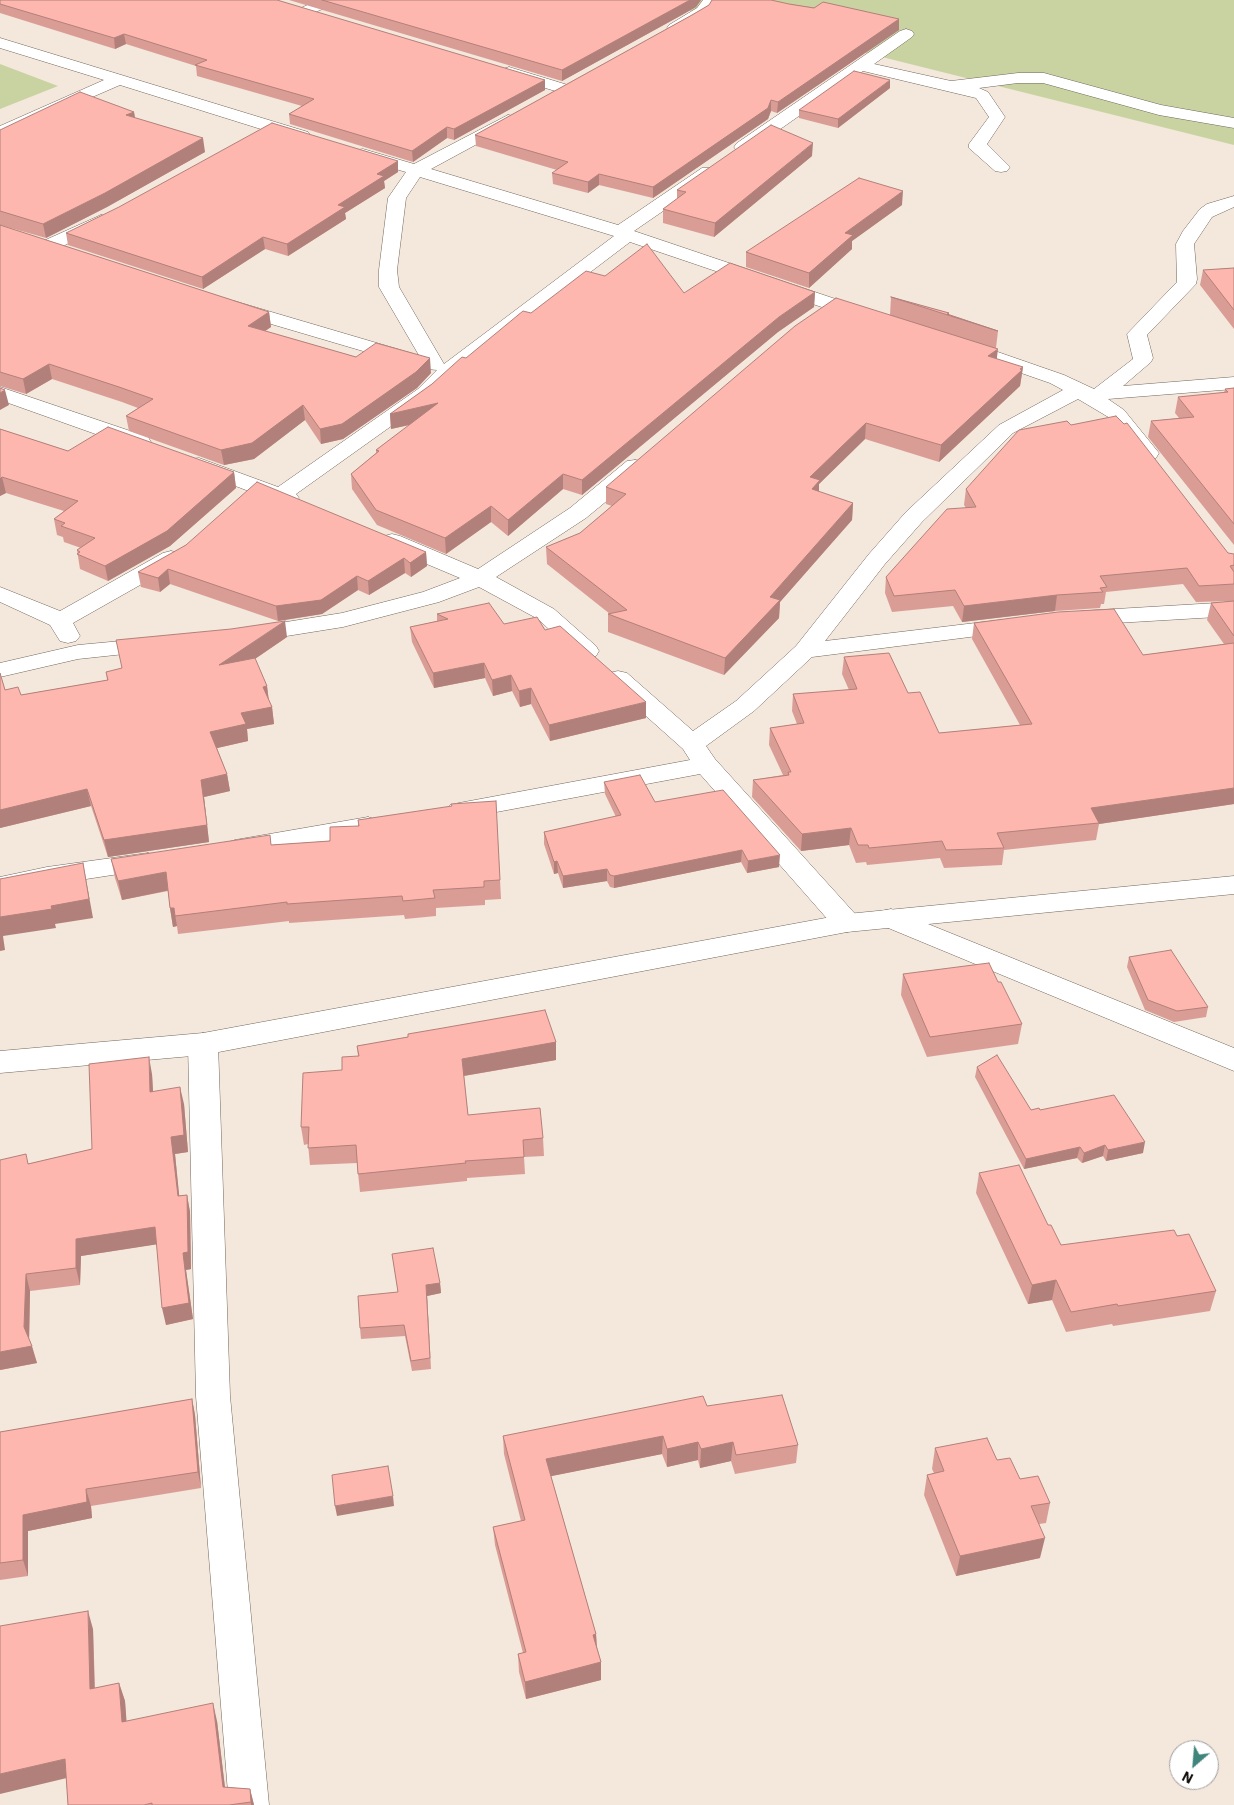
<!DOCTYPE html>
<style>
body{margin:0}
#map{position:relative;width:1234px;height:1805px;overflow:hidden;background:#f4e7db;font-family:"IBM Plex Sans",sans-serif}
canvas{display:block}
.north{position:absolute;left:1169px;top:1740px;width:50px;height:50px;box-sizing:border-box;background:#fff;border:1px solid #9f9d9c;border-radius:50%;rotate:207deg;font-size:14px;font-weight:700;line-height:20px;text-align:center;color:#0f0b07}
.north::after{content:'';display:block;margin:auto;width:18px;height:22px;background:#3f857c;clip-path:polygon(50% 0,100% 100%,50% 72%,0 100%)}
</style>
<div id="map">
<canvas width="1234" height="1805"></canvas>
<div class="north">N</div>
</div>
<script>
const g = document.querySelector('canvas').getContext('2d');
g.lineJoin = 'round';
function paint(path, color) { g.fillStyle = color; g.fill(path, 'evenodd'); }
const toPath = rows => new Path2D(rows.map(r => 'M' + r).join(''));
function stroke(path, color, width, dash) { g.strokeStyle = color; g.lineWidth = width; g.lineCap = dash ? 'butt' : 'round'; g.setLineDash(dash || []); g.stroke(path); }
paint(toPath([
 [645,0,1234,0,1234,145,854,50],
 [0,64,58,86,0,109]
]), '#c9d3a2');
const minor = toPath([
 [318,0,339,0,336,3,311,14,301,14,298,11,301,8,318,0],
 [703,0,719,0,707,14,681,31,669,31,667,28,669,25,697,8,703,0],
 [906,29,912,31,914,34,912,37,874,64,951,81,1018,73,1044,73,1161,105,1234,118,1234,128,1159,115,1043,83,1018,83,979,88,988,92,1005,117,987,144,1010,167,1007,171,1001,172,995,171,969,148,969,144,989,117,976,98,863,71,749,151,737,151,734,147,737,143,900,31,906,29],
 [0,38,308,132,311,136,308,140,302,141,296,140,120,85,0,137,0,126,104,80,0,48,0,38],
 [509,67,571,86,573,89,565,94,503,75,501,72,503,69,509,67],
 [508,115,514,116,516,120,514,124,431,169,618,225,702,168,714,168,717,172,714,176,634,231,871,311,874,315,871,319,864,321,857,319,630,242,456,374,432,397,296,494,299,498,296,503,288,505,280,503,191,469,188,464,191,459,199,458,278,487,418,389,437,370,427,369,379,287,379,270,388,198,406,172,357,158,354,154,357,150,363,149,414,164,508,115],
 [420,177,614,236,444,364,399,287,397,270,406,198,420,177],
 [1234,196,1234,207,1212,217,1194,244,1197,279,1196,284,1147,335,1153,358,1151,362,1123,386,1234,377,1234,389,1108,399,1124,410,1159,453,1156,458,1148,459,1140,458,1110,418,1078,399,1013,433,922,522,885,564,825,641,1009,619,1017,621,1021,626,1017,631,812,657,754,711,706,746,715,759,857,916,861,923,857,930,847,932,837,930,700,774,459,819,450,817,446,811,450,805,459,803,690,760,683,749,609,683,606,678,609,673,618,671,627,673,693,731,736,701,796,646,869,554,906,512,999,425,1063,390,1050,383,955,350,952,346,955,342,969,342,1064,375,1094,389,1133,359,1127,334,1177,282,1176,244,1183,231,1200,209,1207,204,1234,196],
 [101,215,107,216,110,220,107,224,55,250,48,252,41,250,39,246,41,242,101,215],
 [234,301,414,354,417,358,414,362,407,364,227,311,224,307,227,303,234,301],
 [0,387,148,437,151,442,148,447,140,448,132,447,0,400,0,387],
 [635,460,643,461,646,466,643,471,586,518,496,577,554,609,596,646,599,651,596,656,587,658,578,656,538,619,479,587,439,602,343,627,249,642,241,640,237,635,241,630,249,628,342,613,423,592,460,578,384,546,381,541,384,536,392,534,400,536,478,569,570,508,627,461,635,460],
 [171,551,179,553,182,558,179,563,73,623,80,636,76,641,68,643,60,641,50,625,0,602,0,587,60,611,163,553,171,551],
 [1234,602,1234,616,1082,625,1074,623,1070,618,1074,613,1082,611,1234,602],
 [154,638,162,640,166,645,162,650,78,659,0,677,0,663,78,645,154,638],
 [368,817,377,820,381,826,377,832,235,858,226,855,222,849,226,843,235,840,368,817],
 [148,853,158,856,161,862,158,868,47,885,0,895,0,877,47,867,148,853],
 [891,909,1234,1048,1234,1071,881,925,877,918,881,911,891,909],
 [203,1033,213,1037,218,1044,230,1396,269,1805,229,1805,196,1396,188,1044,193,1037,203,1033]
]);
const secondary = toPath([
 [1234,876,1234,894,847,932,203,1055,0,1073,0,1051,203,1033,847,914,1234,876]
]);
stroke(minor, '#72675c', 1);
stroke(secondary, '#72675c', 1);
paint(minor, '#fff');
paint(secondary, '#fff');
paint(toPath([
 [0,0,545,80,545,90,454,140,447,138,413,162,290,124,289,114,302,106,197,76,196,66,126,44,115,49,0,13],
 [289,0,701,0,696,7,680,16,562,81],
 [789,4,899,19,899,30,777,113,771,111,768,119,653,198,599,185,588,193,553,184,552,173,557,170,476,146,475,135,692,15,709,5],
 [890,88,838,128,799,118,799,110],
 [134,112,135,118,205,152,107,207,46,238,0,225,0,130],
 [812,156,714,237,663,223,663,209,677,199,677,190],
 [398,161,398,172,384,181,385,188,345,213,346,219,288,256,265,249,203,289,68,245,66,233],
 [902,205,852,241,852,249,809,288,746,267,746,252],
 [0,225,269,312,271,327,265,331,356,357,431,373,417,388,343,439,321,444,305,420,254,459,224,465,129,431,126,416,138,408,122,402,52,379,26,394,0,386],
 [1234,268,1234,329,1200,285,1203,270],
 [605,276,684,293,815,292,814,307,778,332,582,495,563,489,508,536,491,522,446,554,377,525,352,489,351,474,376,453,376,450,410,425,391,429,390,414,531,313],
 [891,297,949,313,949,315,998,331,996,348,997,359,1023,367,1020,386,939,462,865,439,819,484,819,492,853,503,852,520,780,602,779,618,724,675,608,632,608,614,610,614,547,564,546,547,580,533,612,506,606,504,606,487,890,315],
 [1234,388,1234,545,1148,437,1151,421,1179,418,1175,413,1178,397,1224,393,1225,389],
 [1071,425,1228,553,1234,565,1234,601,1196,602,1183,584,1106,592,1104,604,1101,604,1100,608,1055,611,962,622,953,606,892,612,885,593,886,577,966,508,964,505,966,489],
 [0,429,68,451,234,472,236,488,170,546,108,581,80,569,77,550,81,548,64,542,63,537,57,535,54,519,64,511,6,493,0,496],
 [186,545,426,552,427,566,411,577,405,573,369,595,358,590,322,614,278,621,170,584,160,592,141,587,138,572],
 [1234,601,1234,804,1099,824,1096,840,1004,850,1002,865,944,868,940,858,867,865,866,862,856,863,849,845,801,851,752,797,753,780,783,775,769,745,770,728,797,724,792,711,793,694,849,690,842,674,844,657,908,693,939,733,1020,725,972,639,974,623,1143,655,1224,644,1207,620,1211,603],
 [437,614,545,630,646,718,550,741,531,704,520,707,512,691,493,696,485,678,434,688,412,642,410,627,437,621],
 [287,637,255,659,267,686,269,701,272,707,274,724,247,729,248,741,217,748,227,774,230,791,204,797,209,842,108,857,91,806,0,828,0,673,5,690,21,695,107,680,106,672],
 [604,782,655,802,779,867,747,873,741,862,614,888,610,887,607,881,563,888,558,873,554,874,544,844,544,832,616,817,605,794],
 [496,801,501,899,485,900,485,905,436,908,436,916,405,919,404,915,289,923,289,921,178,934,177,926,173,927,170,908,168,891,122,900,115,878,111,859,271,845,330,841,358,826,358,820],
 [1129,957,1208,1007,1206,1017,1174,1022,1145,1010,1127,967],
 [903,974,998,982,1022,1024,1018,1044,927,1057,901,995],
 [408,1034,556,1042,556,1060,464,1076,468,1115,543,1138,544,1156,524,1157,525,1174,467,1178,467,1181,360,1192,357,1163,310,1165,308,1144,304,1145,301,1127,342,1070,358,1056,357,1046,408,1037],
 [977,1067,1031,1110,1040,1110,1143,1153,1106,1161,1103,1156,1082,1163,1077,1158,1024,1169,975,1077],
 [152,1074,153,1091,184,1104,188,1152,175,1154,179,1196,187,1195,190,1212,191,1269,186,1270,193,1319,166,1325,157,1244,81,1256,80,1285,30,1291,29,1340,37,1363,0,1370,28,1164,92,1149],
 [979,1173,1048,1225,1061,1245,1177,1236,1216,1291,1210,1311,1113,1326,1112,1324,1066,1332,1052,1300,1028,1304,976,1193],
 [392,1254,440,1283,441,1293,427,1296,431,1369,412,1371,405,1336,361,1339,360,1328,398,1292],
 [192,1399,195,1415,201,1488,91,1506,92,1518,28,1531,28,1576,0,1580,0,1432],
 [707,1406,798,1445,796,1463,735,1474,731,1461,700,1468,698,1460,667,1467,662,1454,551,1476,596,1634,597,1647,601,1662,601,1680,526,1699,519,1672,518,1654,523,1653,495,1545,493,1527,521,1521,504,1454,503,1436],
 [935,1448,997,1460,1050,1503,1046,1523,1039,1524,1040,1558,956,1576,924,1495,927,1475,934,1473,932,1469],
 [93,1629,95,1688,119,1683,125,1701,126,1721,217,1721,225,1787,250,1789,254,1805,68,1805,66,1778]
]), '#da9d96');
paint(toPath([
 [690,0,701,0,696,7,680,16,562,81,562,70],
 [899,19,899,30,777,113,778,102],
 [124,34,126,44,115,49,114,38],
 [545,80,545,90,454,140,454,129],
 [890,80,890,88,838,128,838,119],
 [771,100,771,111,768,119,653,198,653,187],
 [134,112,136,125,126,115],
 [447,127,447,138,413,162,412,151],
 [203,138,205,152,107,207,46,238,43,224],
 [813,143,812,156,714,237,715,223],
 [398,161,398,172,384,181,385,188,345,213,346,219,288,256,287,244,338,205,377,174],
 [599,174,599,185,588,193,588,182],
 [903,191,902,205,852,241,852,249,809,288,809,273,845,233],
 [263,237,265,249,203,289,202,277],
 [815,292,814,307,778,332,582,495,582,480,779,317],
 [269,312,271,327,250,341,248,326],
 [998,349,996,365,988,356],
 [430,358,431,373,417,388,343,439,321,444,320,429],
 [49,364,52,379,26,394,23,379],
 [1023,367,1020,386,939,462,941,445],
 [5,390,9,405,0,410,0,393],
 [438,403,439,418,391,429,390,414],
 [303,405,305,420,254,459,224,465,221,450],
 [866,423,865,439,819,484,819,496,811,506,810,477],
 [234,472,236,488,170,546,108,581,105,566],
 [563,474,563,489,508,536,508,520],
 [2,477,6,493,0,496,0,479],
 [853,503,852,520,780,602,779,618,724,675,725,658,770,597],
 [491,506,491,522,446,554,445,538],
 [426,552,427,566,411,577,410,563],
 [404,558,405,573,369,595,368,581],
 [168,569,170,584,160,592,158,578],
 [357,576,358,590,322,614,278,621,276,606],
 [1057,595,1055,611,962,622,964,606],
 [285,621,287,637,221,682,219,665],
 [484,663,485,678,434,688,433,673],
 [511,675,512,691,493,696,492,680],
 [267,686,269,703,263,687],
 [531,688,531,704,520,707,519,691],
 [646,702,646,718,550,741,549,725],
 [272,707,274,724,247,729,248,741,213,749,210,732,241,713],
 [227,774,230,791,204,797,209,842,108,857,104,840,201,780],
 [1234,788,1234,804,1099,824,1099,823,1091,808],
 [87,789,91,806,0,828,0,810],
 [851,828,849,845,801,851,802,834],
 [742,850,741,862,614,888,614,876],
 [780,855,779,867,747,873,748,861],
 [557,861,558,873,554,874,554,862],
 [83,863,93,918,55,924,56,928,3,936,5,950,0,951,0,917,51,906],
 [607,869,607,881,563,888,563,876],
 [166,872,170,890,122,900,118,881],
 [170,908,174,908,177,926,173,927],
 [556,1042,556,1060,463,1076,462,1059],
 [149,1057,152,1074,154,1109,150,1092],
 [180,1087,184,1104,188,1152,175,1154,181,1213,178,1196,171,1137],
 [1145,1142,1143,1153,1106,1161,1108,1150],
 [1105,1145,1103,1156,1082,1163,1084,1153],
 [1080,1147,1077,1158,1024,1169,1026,1159],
 [187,1195,190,1212,191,1269,186,1270,193,1319,166,1325,162,1308,183,1253],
 [155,1227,159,1244,81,1256,80,1285,76,1268,76,1239],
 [26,1274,30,1291,29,1344,24,1327],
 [1056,1280,1052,1300,1028,1304,1032,1285],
 [440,1283,441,1293,427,1296,431,1369,426,1285],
 [32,1346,37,1363,0,1370,0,1352],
 [192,1399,195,1415,201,1488,198,1472],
 [663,1436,662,1454,547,1477,546,1459],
 [698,1442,698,1460,667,1467,667,1449],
 [733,1442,731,1461,700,1468,701,1449],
 [86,1489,91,1506,92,1518,28,1531,28,1576,23,1560,23,1515],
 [393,1496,394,1506,337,1516,335,1506],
 [1045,1538,1040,1558,956,1576,960,1556],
 [88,1611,93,1629,95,1708,90,1689],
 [596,1634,597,1652,593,1635],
 [601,1662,601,1680,526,1699,525,1682],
 [119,1683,125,1701,128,1740,122,1722],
 [213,1703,217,1721,227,1805,223,1787],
 [65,1759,71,1777,0,1794,0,1774],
 [250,1789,254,1805,251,1805,251,1802]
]), '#b2807a');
const building = toPath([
 [0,0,277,0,545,80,454,129,447,127,412,151,289,114,314,99,195,65,207,60,124,34,114,38,0,4,0,0],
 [322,0,690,0,562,70,322,0],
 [712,0,771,0,789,4,814,8,823,2,899,19,778,102,771,100,768,108,653,187,599,174,588,182,552,173,568,162,475,135,692,15,709,5,712,0],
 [854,71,890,80,838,119,799,110,854,71],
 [80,92,134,112,126,115,203,138,105,193,43,224,0,211,0,130,80,92],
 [272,123,398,161,377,174,384,176,338,205,345,207,287,244,263,237,202,277,66,233,119,207,272,123],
 [771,125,813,143,715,223,663,209,686,192,677,190,771,125],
 [859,178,903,191,845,233,853,235,809,273,746,252,859,178],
 [0,225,269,312,248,326,356,357,376,343,430,358,416,372,342,424,320,429,303,405,252,443,221,450,126,416,153,399,119,387,49,364,23,379,0,372,0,225],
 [647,244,684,293,730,263,815,292,779,317,582,480,563,474,508,520,491,506,445,538,376,510,351,474,379,451,376,450,438,403,390,414,432,384,462,357,466,358,523,311,531,313,586,271,605,276,647,244],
 [1234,268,1234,310,1203,270,1234,268],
 [891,297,949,313,947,314,998,331,891,297],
 [836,298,998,349,988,356,1023,367,1020,369,1022,370,941,445,866,423,810,477,820,480,812,489,853,503,770,597,780,600,725,658,608,614,627,610,546,547,580,533,626,494,606,487,795,326,836,298],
 [0,388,5,390,0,393,0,388],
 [1234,388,1234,524,1151,421,1194,417,1178,397,1228,392,1225,389,1234,388],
 [1116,416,1124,424,1127,423,1228,553,1234,554,1234,565,1230,566,1234,572,1234,584,1199,586,1187,568,1100,576,1107,587,1100,588,1103,592,1057,595,964,606,955,590,894,596,886,577,947,509,976,507,966,489,1019,430,1067,421,1071,425,1116,416],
 [108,427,234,472,167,531,105,566,77,554,80,552,77,550,95,538,61,526,65,523,54,519,78,501,2,477,0,479,0,429,68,451,108,427],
 [257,482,426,552,410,563,404,558,368,581,357,576,321,600,276,606,168,569,158,578,138,572,186,545,257,482],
 [1234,601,1234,636,1211,603,1234,601],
 [489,603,504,624,537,617,545,630,560,626,646,702,549,725,531,688,519,691,511,675,492,680,484,663,433,673,410,627,448,619,437,614,489,603],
 [1114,609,1143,655,1234,643,1234,788,1091,808,1099,823,997,833,1004,848,946,850,942,841,869,848,868,845,858,845,851,828,802,834,753,780,789,775,788,772,791,772,770,728,804,723,793,694,857,689,844,657,889,653,908,693,920,692,939,733,1032,724,974,623,1058,612,1114,609],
 [285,621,219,665,255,658,267,686,263,687,272,707,241,713,246,724,210,732,227,774,201,780,207,825,104,840,87,789,0,810,0,673,5,690,18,687,21,695,108,680,106,672,122,668,116,640,231,629,285,621],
 [640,775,655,802,723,790,780,855,748,861,742,850,614,876,610,875,607,869,563,876,557,861,554,862,544,832,621,815,604,782,640,775],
 [496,801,500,880,484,881,484,887,433,890,435,898,403,901,402,896,287,904,287,902,175,916,174,908,170,908,166,872,118,881,111,859,270,835,271,845,330,841,330,827,359,826,358,820,452,806,451,804,496,801],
 [83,863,89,899,51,906,52,909,0,917,0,879,83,863],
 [1171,950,1208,1007,1177,1011,1148,1000,1129,957,1171,950],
 [989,963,998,982,1001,982,1022,1024,930,1037,903,974,989,963],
 [545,1010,556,1042,462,1059,468,1115,540,1108,543,1138,523,1140,524,1157,465,1161,466,1163,358,1174,356,1145,308,1148,309,1127,301,1127,303,1073,342,1070,342,1057,359,1056,357,1046,408,1037,408,1034,443,1028,545,1010],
 [997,1055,1031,1110,1039,1108,1040,1110,1114,1095,1145,1142,1108,1150,1105,1145,1084,1153,1080,1147,1026,1159,977,1067,997,1055],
 [149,1057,150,1092,180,1087,184,1135,171,1137,178,1196,187,1195,188,1252,183,1253,189,1303,162,1308,155,1227,76,1239,76,1268,26,1274,24,1327,32,1346,0,1352,0,1160,26,1154,28,1164,92,1149,89,1064,149,1057],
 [1019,1165,1048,1225,1051,1225,1061,1245,1174,1230,1177,1236,1189,1234,1216,1291,1118,1306,1117,1304,1071,1312,1056,1280,1032,1285,979,1173,1019,1165],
 [433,1248,440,1283,426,1285,430,1358,411,1361,404,1325,360,1328,358,1296,398,1292,392,1254,433,1248],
 [782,1395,798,1445,736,1455,733,1442,701,1449,698,1442,667,1449,663,1436,546,1459,596,1634,593,1635,601,1662,525,1682,518,1654,526,1652,493,1527,525,1520,503,1436,703,1396,707,1406,782,1395],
 [192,1399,198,1472,86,1489,87,1502,23,1515,23,1560,0,1563,0,1432,192,1399],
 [987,1438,997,1460,1010,1458,1020,1479,1038,1476,1050,1503,1031,1506,1045,1538,960,1556,927,1475,944,1471,935,1448,987,1438],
 [388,1466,393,1496,335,1506,332,1475,388,1466],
 [88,1611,90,1689,119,1683,122,1722,213,1703,223,1787,250,1789,251,1802,229,1805,152,1805,152,1803,144,1805,68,1805,65,1759,0,1774,0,1626,88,1611]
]);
paint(building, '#feb7af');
stroke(building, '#b2807a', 1);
</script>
